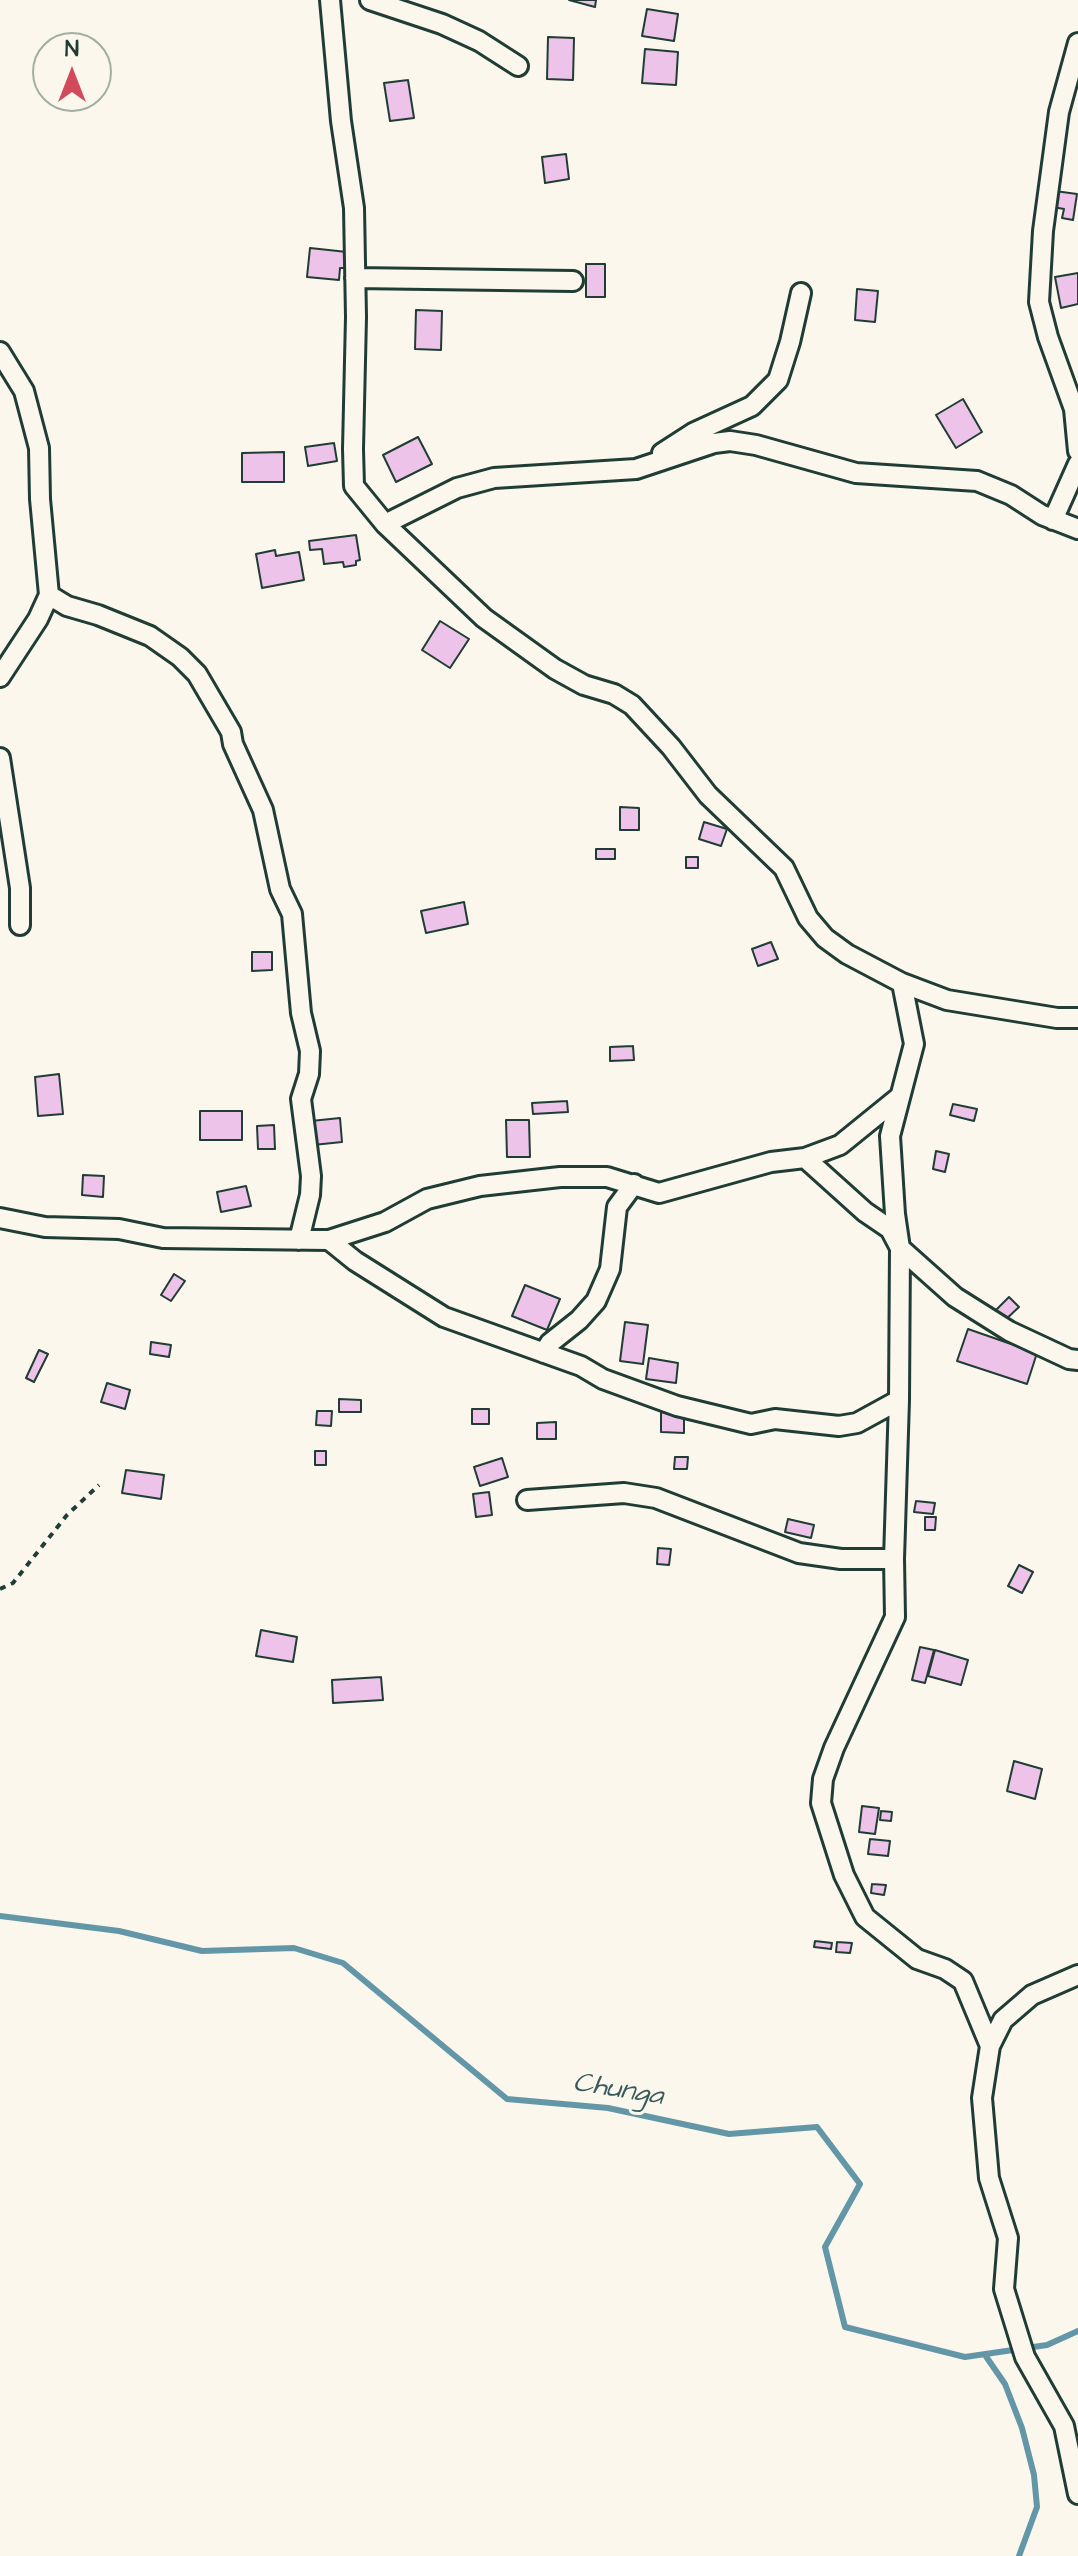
<!DOCTYPE html>
<style>
body{margin:0}
#map{position:relative;width:1078px;height:2556px;overflow:hidden;background:#fbf7ec;font-family:"Architects Daughter",sans-serif}
canvas{display:block}
.north{position:absolute;left:32px;top:32px;width:80px;height:80px;box-sizing:border-box;background:#fbf7ec;border:2px solid #a3ada2;border-radius:50%;rotate:0deg;font-size:22px;font-weight:700;line-height:32px;text-align:center;color:#1f3d34}
.north::after{content:'';display:block;margin:auto;width:28px;height:36px;background:#d1495b;clip-path:polygon(50% 0,100% 100%,50% 72%,0 100%)}
</style>
<div id="map">
<canvas width="1078" height="2556"></canvas>
<div class="north">N</div>
</div>
<script>
const g = document.querySelector('canvas').getContext('2d');
g.lineJoin = 'round';
const toPath = rows => new Path2D(rows.map(r => 'M' + r).join(''));
function stroke(path, color, width, dash) { g.strokeStyle = color; g.lineWidth = width; g.lineCap = dash ? 'butt' : 'round'; g.setLineDash(dash || []); g.stroke(path); }
function paint(path, color) { g.fillStyle = color; g.fill(path, 'evenodd'); }
function write(font, color, halo, rows, align = 'center') {
  g.font = font + ' "Architects Daughter",sans-serif'; g.lineWidth = 6; g.setLineDash([]); g.textBaseline = 'middle'; g.strokeStyle = halo; g.fillStyle = color; for (const [text, x, y, turn = 0] of rows) {
    g.save(); g.translate(x, y); g.rotate((+turn || 0) * Math.PI / 180); g.textAlign = isNaN(turn) ? turn : align; if (halo) g.strokeText(text, 0, 0); g.fillText(text, 0, 0); g.restore();
  }
}
stroke(toPath([
 [0,1916,119,1931,202,1951,294,1948,343,1963,507,2099,608,2108,729,2134,817,2127,860,2184,825,2247,845,2327,965,2357,1047,2345,1078,2331],
 [985,2355,1005,2384,1022,2428,1034,2475,1037,2507,1019,2556]
]), '#6397a7', 6);
const building = toPath([
 [569,0,596,0,595,7,569,0],
 [647,9,678,14,674,41,642,36,647,9],
 [548,37,574,38,573,80,547,79,548,37],
 [645,49,678,52,676,85,642,83,645,49],
 [408,80,414,118,390,121,384,83,408,80],
 [566,154,569,179,545,183,542,157,566,154],
 [1055,191,1077,194,1073,220,1062,218,1064,209,1053,207,1055,191],
 [310,248,347,252,345,268,340,268,339,280,307,277,310,248],
 [586,264,605,264,605,297,586,297,586,264],
 [1078,273,1078,304,1061,308,1055,277,1078,273],
 [857,289,878,291,875,322,855,320,857,289],
 [416,310,442,311,441,350,415,349,416,310],
 [963,399,982,432,956,448,936,415,963,399],
 [418,437,432,464,396,482,383,455,418,437],
 [334,443,337,461,308,466,305,447,334,443],
 [284,452,284,482,242,482,242,453,284,452],
 [356,535,360,560,356,561,356,565,344,567,343,562,324,564,322,549,310,550,309,541,356,535],
 [275,550,276,556,299,552,304,580,262,588,256,554,275,550],
 [440,621,469,639,450,668,422,650,440,621],
 [620,807,639,808,639,830,620,830,620,807],
 [704,822,727,829,721,846,699,839,704,822],
 [596,849,615,849,615,859,596,859,596,849],
 [686,857,698,857,698,868,686,868,686,857],
 [464,902,468,924,426,933,421,911,464,902],
 [771,942,778,959,758,966,752,949,771,942],
 [252,952,272,952,272,970,252,971,252,952],
 [633,1046,634,1060,610,1061,610,1047,633,1046],
 [59,1074,63,1114,38,1116,35,1077,59,1074],
 [567,1101,568,1112,533,1114,532,1103,567,1101],
 [953,1104,977,1109,974,1121,950,1115,953,1104],
 [200,1111,242,1111,242,1140,200,1140,200,1111],
 [340,1118,342,1142,313,1145,311,1121,340,1118],
 [506,1120,529,1120,530,1157,507,1157,506,1120],
 [274,1125,275,1149,258,1149,257,1126,274,1125],
 [936,1151,949,1154,945,1172,933,1169,936,1151],
 [83,1175,104,1176,103,1197,82,1195,83,1175],
 [246,1186,251,1206,221,1212,217,1192,246,1186],
 [174,1274,185,1281,171,1301,161,1295,174,1274],
 [525,1285,560,1299,547,1330,512,1316,525,1285],
 [1009,1297,1019,1307,1003,1322,994,1312,1009,1297],
 [625,1322,648,1325,643,1364,620,1361,625,1322],
 [968,1329,1037,1353,1027,1384,957,1361,968,1329],
 [151,1342,171,1345,169,1357,150,1354,151,1342],
 [39,1350,48,1354,34,1382,26,1378,39,1350],
 [649,1358,678,1363,676,1383,646,1379,649,1358],
 [107,1383,130,1390,125,1409,101,1402,107,1383],
 [339,1399,361,1400,361,1412,339,1412,339,1399],
 [472,1409,489,1409,489,1424,472,1424,472,1409],
 [317,1411,332,1411,331,1426,316,1425,317,1411],
 [661,1412,684,1413,684,1433,661,1432,661,1412],
 [556,1422,556,1439,537,1439,537,1423,556,1422],
 [315,1451,326,1451,326,1465,315,1465,315,1451],
 [675,1457,688,1457,687,1469,674,1469,675,1457],
 [502,1458,508,1477,480,1486,474,1467,502,1458],
 [126,1470,164,1475,161,1499,122,1493,126,1470],
 [489,1492,492,1515,476,1517,473,1494,489,1492],
 [916,1501,935,1503,933,1514,914,1512,916,1501],
 [925,1517,936,1517,935,1530,925,1530,925,1517],
 [788,1519,814,1525,811,1538,785,1532,788,1519],
 [658,1548,671,1549,669,1565,657,1564,658,1548],
 [1019,1565,1033,1572,1022,1593,1008,1586,1019,1565],
 [261,1630,297,1637,293,1662,256,1656,261,1630],
 [920,1647,934,1650,925,1683,912,1680,920,1647],
 [935,1650,968,1660,961,1685,928,1676,935,1650],
 [381,1677,383,1700,333,1703,332,1680,381,1677],
 [1014,1761,1042,1769,1035,1799,1007,1791,1014,1761],
 [862,1806,879,1808,875,1834,859,1832,862,1806],
 [881,1811,892,1812,891,1821,880,1820,881,1811],
 [870,1839,890,1841,888,1856,868,1854,870,1839],
 [872,1884,886,1885,884,1895,871,1893,872,1884],
 [815,1941,832,1943,831,1949,814,1947,815,1941],
 [837,1942,852,1943,850,1953,836,1952,837,1942]
]);
paint(building, '#edc3e9');
stroke(building, '#1f3d34', 2);
const minor = toPath([
 [330,0,341,121,354,208,356,317,353,449,354,486,385,524,484,618,555,669,584,685,614,694,632,705,671,747,708,795,784,868,808,918,825,938,847,954,902,983,914,1044,890,1136,895,1214,900,1248,899,1400,894,1559,895,1617,834,1748,823,1779,821,1803,844,1875,865,1917,917,1959,945,1969,963,1981,990,2046],
 [370,0,442,24,479,41,518,66],
 [1078,43,1059,112,1043,231,1039,302,1048,337,1074,409,1078,451],
 [355,278,573,281],
 [0,352,24,391,39,448,40,499,49,595,38,619,0,677],
 [662,453,693,433,752,406,778,380,790,342,801,293],
 [1053,520,1078,464],
 [385,524,457,488,494,478,636,469,714,443,730,441,756,445,856,473,977,481,1011,495,1042,515,1078,529],
 [49,595,67,606,98,615,150,636,180,657,197,674,231,732,233,744,263,810,280,889,292,914,301,1013,310,1051,309,1074,301,1099,311,1176,310,1195,299,1240],
 [0,758,20,888,20,925],
 [902,983,947,1000,1057,1018,1078,1018],
 [805,1158,865,1212,890,1229,900,1248,955,1297,1009,1331,1069,1359,1078,1360],
 [0,1218,45,1227,119,1229,163,1238,329,1240,385,1222,427,1199,480,1186,560,1177,607,1177,659,1193,771,1162,805,1158,840,1145,898,1098],
 [329,1240,355,1261,444,1317,581,1366,603,1379,677,1406,751,1424,775,1419,839,1426,857,1423,899,1400],
 [544,1353,550,1343,579,1320,596,1301,610,1269,617,1207,634,1184],
 [527,1500,624,1493,656,1498,799,1553,841,1559,894,1559],
 [1078,1975,1032,1995,1003,2020,990,2046,982,2098,989,2178,1008,2238,1004,2289,1025,2357,1064,2426,1078,2494]
]);
stroke(minor, '#1f3d34', 24);
stroke(toPath([
 [0,1589,13,1583,67,1515,99,1485]
]), '#1f3d34', 4, [6, 6]);
stroke(minor, '#fbf7ec', 18);
write('italic 28px', '#365b5a', '#fbf7ec', [
 ["Chunga",618,2091,9]
]);
</script>
